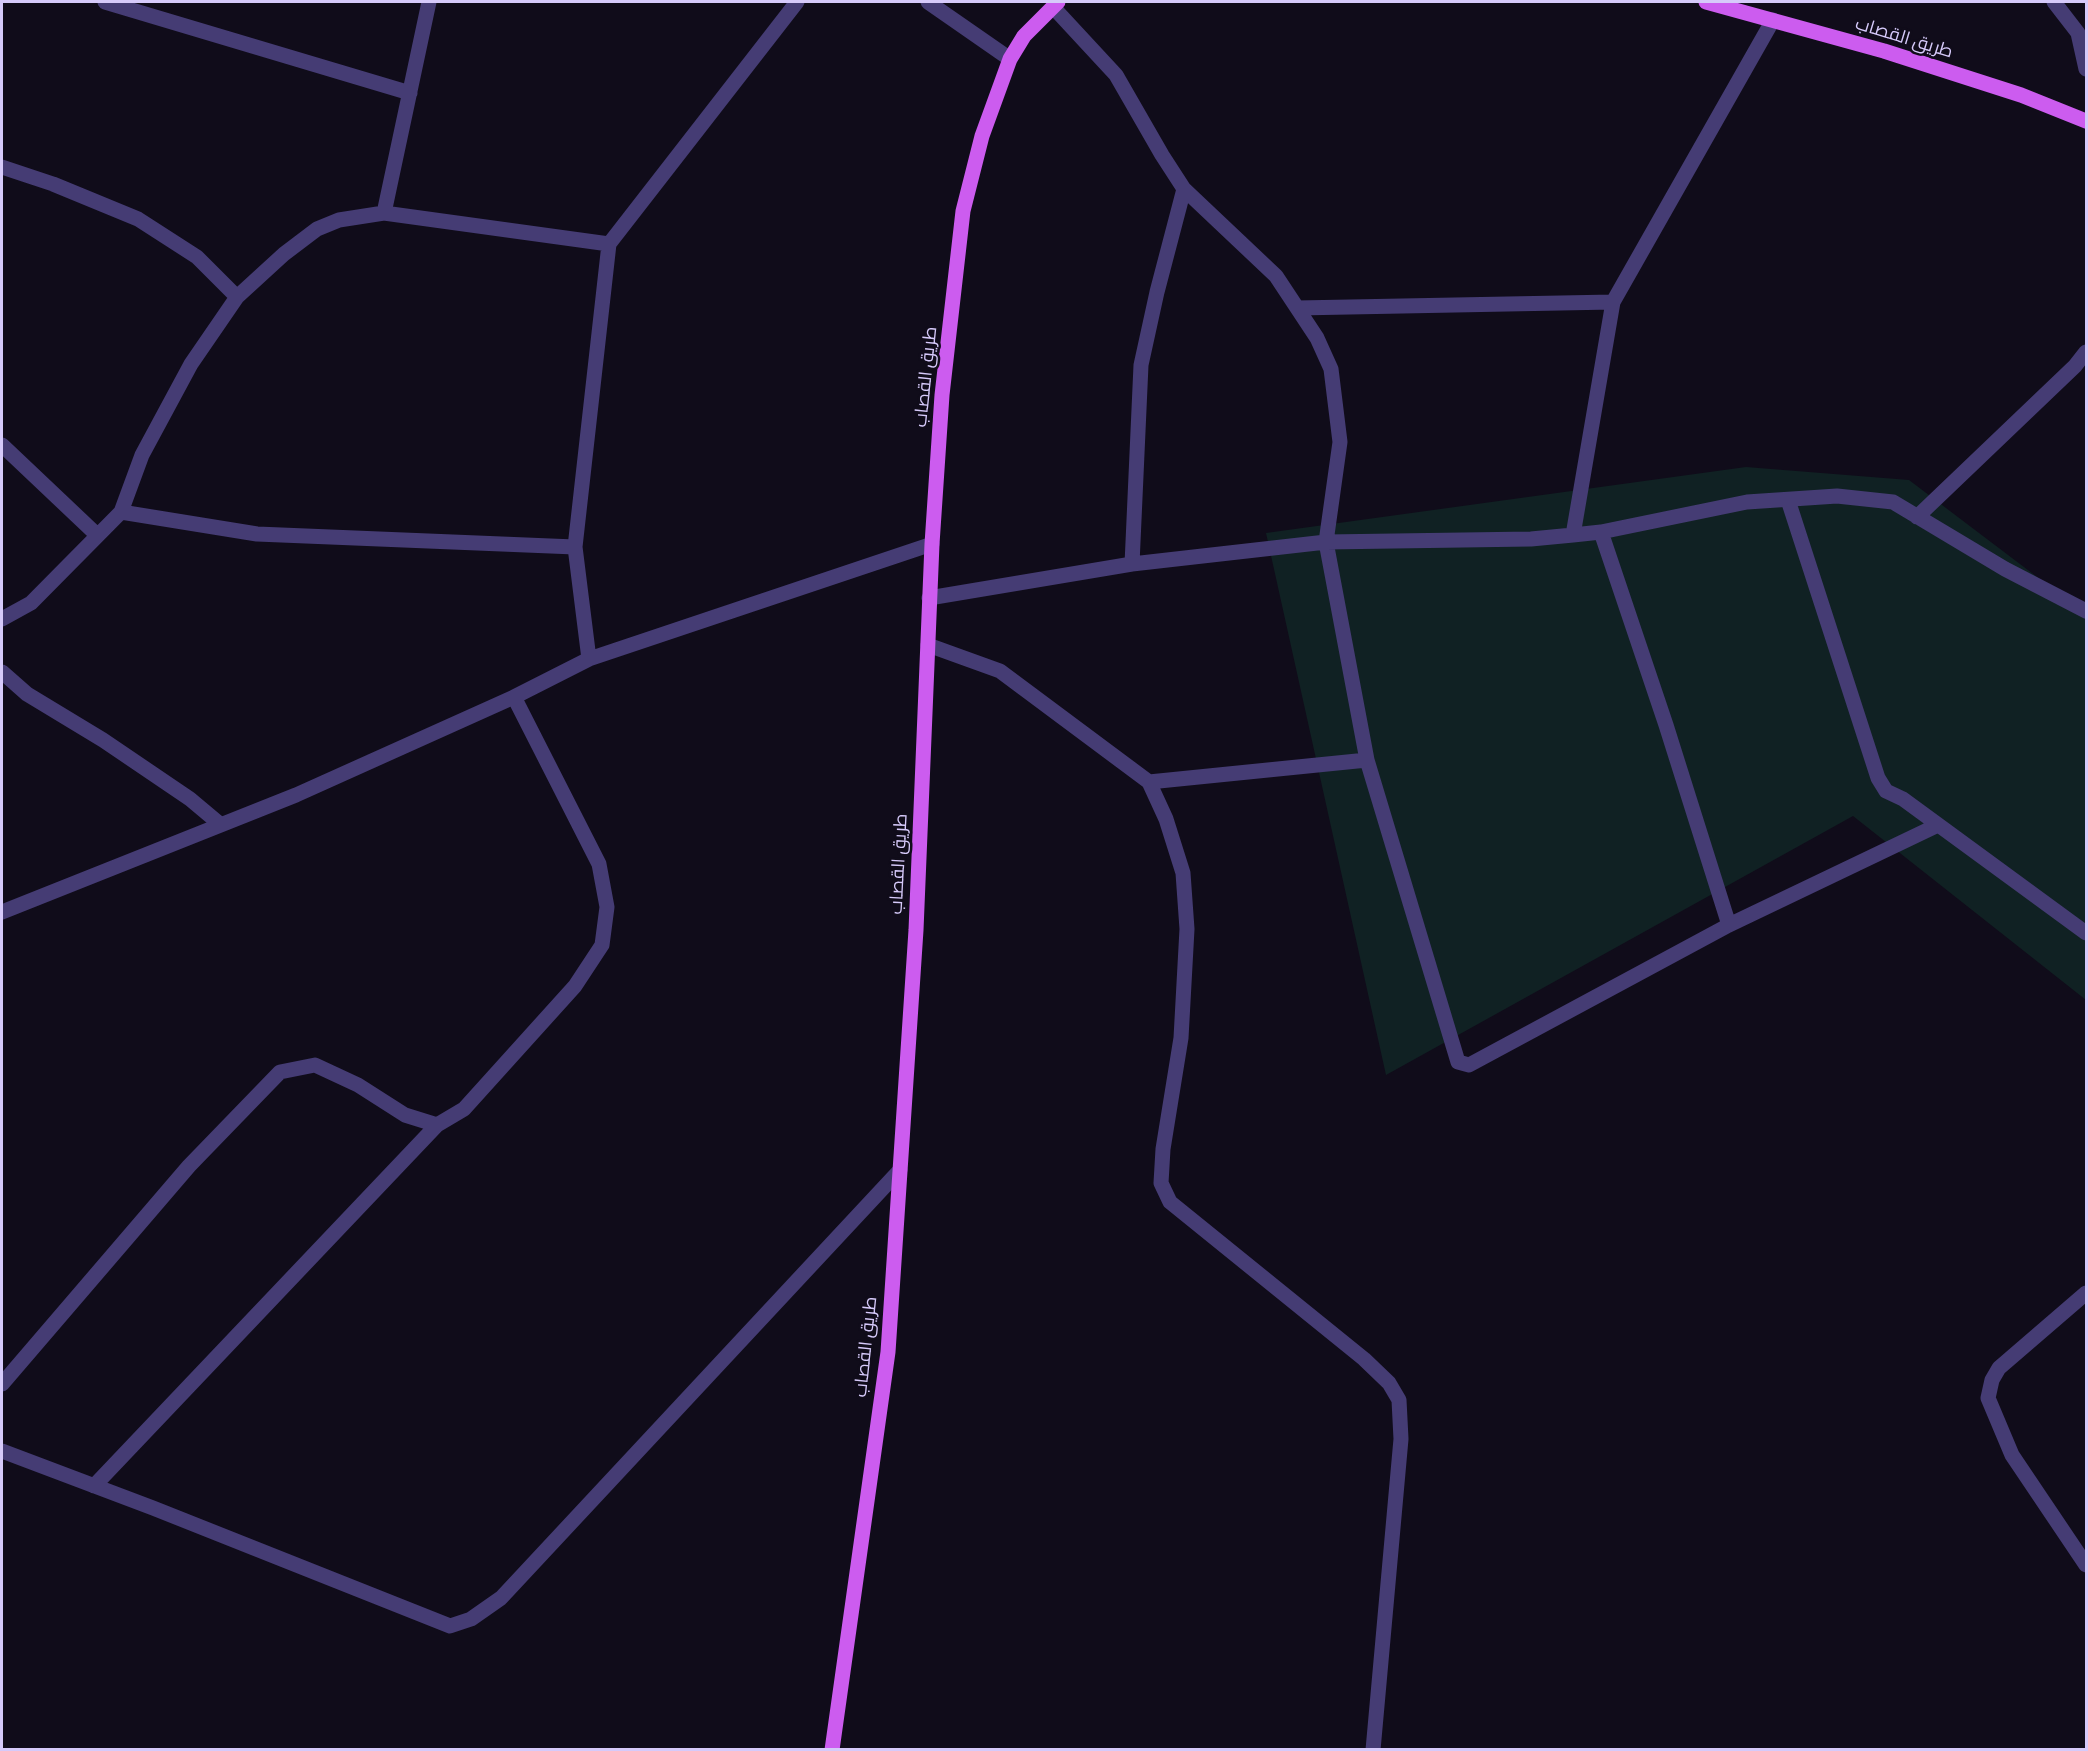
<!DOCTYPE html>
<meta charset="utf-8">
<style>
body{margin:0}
#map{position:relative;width:2088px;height:1751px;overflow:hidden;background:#100c1a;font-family:"PT Sans Narrow",sans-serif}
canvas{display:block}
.frame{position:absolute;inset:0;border:3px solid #d6cafa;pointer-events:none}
</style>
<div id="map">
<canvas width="2088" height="1751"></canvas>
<div class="frame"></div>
</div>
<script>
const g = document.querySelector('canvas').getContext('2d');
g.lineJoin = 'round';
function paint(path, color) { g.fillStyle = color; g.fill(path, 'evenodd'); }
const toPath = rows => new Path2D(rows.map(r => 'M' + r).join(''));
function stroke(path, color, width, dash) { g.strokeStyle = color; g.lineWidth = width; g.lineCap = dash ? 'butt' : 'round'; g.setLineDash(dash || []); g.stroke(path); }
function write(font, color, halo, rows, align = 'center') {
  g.font = font + ' "PT Sans Narrow",Cairo,sans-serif'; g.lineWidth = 5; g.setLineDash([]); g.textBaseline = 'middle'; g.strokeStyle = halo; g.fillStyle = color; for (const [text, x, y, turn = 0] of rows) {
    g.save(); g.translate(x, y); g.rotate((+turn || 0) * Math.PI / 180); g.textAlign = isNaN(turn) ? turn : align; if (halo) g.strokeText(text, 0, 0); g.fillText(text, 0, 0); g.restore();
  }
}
paint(toPath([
 [1746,467,1909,480,2086,614,2086,1000,1853,816,1386,1075,1266,533]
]), '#102123');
stroke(toPath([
 [105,2,410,93],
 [928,2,1010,59],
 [2054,2,2078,33,2086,69],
 [2,167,53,184,138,219,197,257,237,297],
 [384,213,429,2],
 [1297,308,1613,302],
 [2,445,97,535],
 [1788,500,1878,778,1886,791,1903,799,2086,933],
 [121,512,257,534,575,547],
 [1917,517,2075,366,2086,352],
 [1601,532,1666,725,1729,925,1938,825],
 [1573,535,1613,302,1773,20],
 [1132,564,1141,365,1157,292,1184,189],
 [929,598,1132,564,1326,542,1340,442,1331,369,1317,338,1276,276,1184,189,1162,155,1116,75,1053,7],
 [2,619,31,603,121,512,142,455,191,364,237,297,284,254,317,229,339,220,384,213,609,244],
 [928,645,1000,671,1149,782,1166,819,1183,873,1187,929,1181,1038,1163,1149,1161,1183,1170,1202,1364,1359,1389,1383,1399,1400,1401,1439,1373,1750],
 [589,659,575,547,609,244,797,2],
 [2,672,27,694,103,740,190,799,221,825],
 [1149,782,1367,760],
 [2,912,296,795,514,697,589,659,932,544],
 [1729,925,1469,1065,1458,1062,1367,760,1326,542,1531,539,1573,535,1601,532,1747,502,1837,496,1893,502,2005,569,2086,611],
 [2086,1293,1999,1368,1992,1380,1988,1398,2012,1455,2086,1565],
 [2,1384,189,1166,280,1072,315,1065,358,1085,405,1115,437,1125,464,1109,575,986,602,945,607,907,599,864,514,697],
 [2,1451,153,1508,450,1626,471,1619,501,1598,900,1170],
 [94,1486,437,1125]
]), '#453c74', 15);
stroke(toPath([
 [1706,2,1884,51,2021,95,2086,121],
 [832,1750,888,1352,916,930,932,544,942,395,963,211,982,136,1010,59,1024,36,1058,2]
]), '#cc5cef', 15);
write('18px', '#d6cafa', '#100c1a', [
 ["طريق القصاب",1904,38,17],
 ["طريق القصاب",926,377,-84],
 ["طريق القصاب",899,864,-87],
 ["طريق القصاب",866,1347,-84]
]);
</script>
